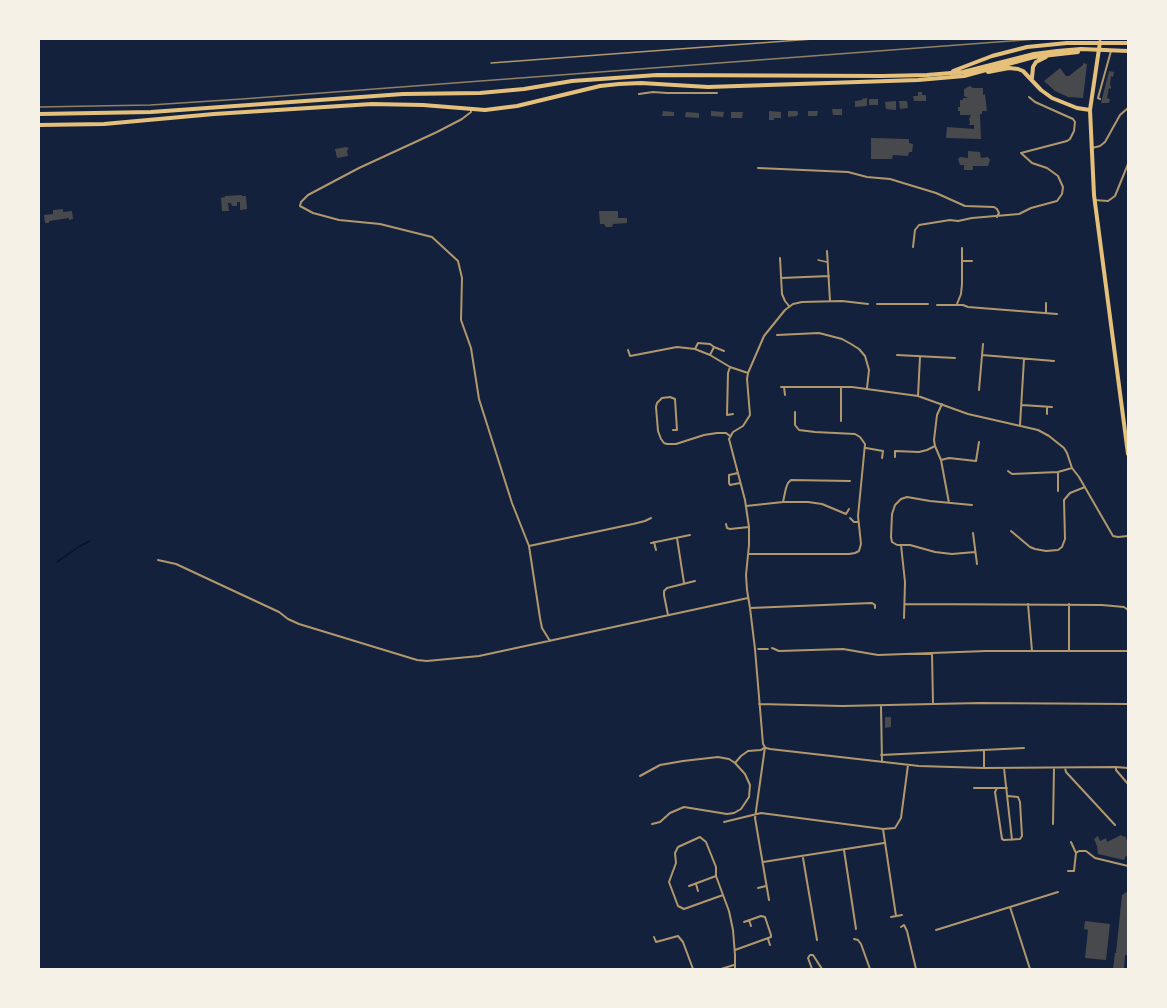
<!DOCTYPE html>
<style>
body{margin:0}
#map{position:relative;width:1167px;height:1008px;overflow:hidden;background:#14213d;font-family:Inter,sans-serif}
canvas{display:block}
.frame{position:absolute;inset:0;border:40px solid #f6f1e7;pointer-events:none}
</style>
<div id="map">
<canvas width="1167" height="1008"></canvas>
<div class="frame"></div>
</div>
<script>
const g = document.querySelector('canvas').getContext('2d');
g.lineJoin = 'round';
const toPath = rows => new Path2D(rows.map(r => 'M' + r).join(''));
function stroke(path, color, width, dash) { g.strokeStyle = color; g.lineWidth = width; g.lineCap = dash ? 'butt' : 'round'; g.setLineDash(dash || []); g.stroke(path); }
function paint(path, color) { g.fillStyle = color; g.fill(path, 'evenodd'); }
stroke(toPath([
 [57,562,80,546,90,541]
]), '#0b132b', 1.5);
paint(toPath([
 [1083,63,1087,64,1083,98,1068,97,1055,91,1044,81,1060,68,1066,76,1069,76,1083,65],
 [1109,71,1114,72,1113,77,1111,76,1110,85,1111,86,1111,89,1109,88,1107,98,1110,99,1109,103,1101,103],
 [970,86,973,88,983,88,983,95,985,94,987,111,982,111,982,114,980,114,981,139,946,138,947,127,974,129,974,125,969,125,970,122,969,119,971,115,960,115,960,111,958,111,958,107,960,107,960,100,963,100,963,98,968,98,964,96,964,89],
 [918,92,922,92,922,95,926,95,926,101,914,101,913,96,918,96],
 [867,98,867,106,855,107,855,101,862,100,862,99],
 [869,99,878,99,878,105,869,105],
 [896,101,896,110,886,109,885,102],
 [899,101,907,101,908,108,900,109],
 [832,109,842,109,842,115,833,115],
 [663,111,674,112,674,116,662,116],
 [711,111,724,112,723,117,711,116],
 [769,111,781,112,781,118,774,118,774,120,769,120],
 [788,111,797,111,798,112,798,115,797,115,797,116,788,117],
 [808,111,818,111,817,116,808,116],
 [686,112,699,113,699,118,685,117],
 [731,112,743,112,742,118,731,118],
 [871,138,909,139,909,143,913,144,912,152,909,152,908,156,893,155,892,159,871,159],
 [346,147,349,148,347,151,348,156,337,158,335,149],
 [968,151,980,152,981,158,988,157,990,160,988,166,973,166,973,170,964,170,964,165,960,165,958,159,960,157,968,158],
 [242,195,242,196,246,196,247,209,240,210,240,202,237,202,237,206,232,206,231,203,228,203,229,211,222,211,221,198,225,197,225,196],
 [63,209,63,212,72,211,73,219,69,220,69,218,49,221,49,223,45,223,44,215,53,214,53,210],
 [599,211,618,211,618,218,627,218,627,223,613,224,612,227,606,227,604,224,600,224],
 [885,717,891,717,891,727,885,728],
 [1121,835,1124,837,1125,836,1128,843,1128,857,1126,856,1124,860,1098,854,1097,846,1094,839,1098,836,1100,841,1106,838,1107,842],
 [1128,891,1127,955,1125,955,1124,969,1113,969,1115,953,1116,953,1122,895],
 [1085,921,1110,924,1106,960,1085,958,1088,930,1084,929]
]), '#48494c');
stroke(toPath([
 [758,649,768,649]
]), '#e5c07b', 1.5);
stroke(toPath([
 [491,63,813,39],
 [818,260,827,262]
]), '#b1986c', 1.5);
stroke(toPath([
 [639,94,653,92,667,93,717,93],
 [1100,99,1098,98,1111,51],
 [471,109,471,112,462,119,437,132,359,168,308,195,301,202,300,206,313,213,339,220,380,224,432,237,458,261,462,278,461,320,471,348,479,399,512,503,529,546,540,618,542,628,550,641],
 [1092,148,1100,146,1105,142,1120,115,1128,108],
 [758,168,848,172,867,177,890,179,936,193,965,206,994,207,997,209,999,213,997,217],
 [1094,200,1108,201,1115,196,1128,164],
 [913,247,915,230,919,225,950,220,958,221,972,218,1019,214,1031,208,1057,201,1062,194,1063,187,1058,176,1047,168,1032,163,1021,153,1067,141,1070,139,1074,131,1075,122,1073,119,1035,102,1029,97],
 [827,251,830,301],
 [780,258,782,294,785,301,789,306],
 [963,261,972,261],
 [781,278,829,276],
 [877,304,928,304],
 [957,304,961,294,962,284,962,248],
 [937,305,963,305,968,307,1057,314],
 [1046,313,1046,303],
 [777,335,819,333,842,339,851,344,859,349,865,356,869,370,867,388],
 [714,347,724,351],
 [695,349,698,343,710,344,714,347,710,355],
 [628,350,630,356,677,347,695,349,710,355,730,367,748,373],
 [897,355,955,358],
 [982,355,1054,361],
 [730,367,728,373,727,415,733,414],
 [781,387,852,387,918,396,968,414,1038,430,1049,436,1064,448,1067,453,1072,468,1079,477,1113,536,1118,537,1128,536],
 [784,387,785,395],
 [841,388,841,421],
 [979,390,983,344],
 [918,396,920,357],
 [942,404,937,415,934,440,935,446,941,460,949,503],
 [1022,405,1052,407],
 [1047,414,1047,407],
 [1020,425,1024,359],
 [673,430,677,430,675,399,670,397,662,398,657,403,656,407,658,431,661,439,664,443,667,444,676,444,704,435,717,433,726,433,730,436],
 [866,448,883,451,882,458],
 [895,457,895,451,919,452,927,450,935,446],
 [941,460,949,458,976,461,979,442],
 [1008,471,1012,474,1058,472,1072,468],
 [1058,472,1058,491],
 [738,473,729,475,729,483,730,485,740,483],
 [783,502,786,488,788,483,791,480,850,481],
 [972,505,930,501,907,497,901,499,895,505,892,514,891,537,892,542,897,545,910,545,935,552,952,554,975,552],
 [746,506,783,502,808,502,822,504,846,514,849,509],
 [850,518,854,522,858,522],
 [726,524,727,528,730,529,749,527],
 [1011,531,1030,547,1035,549,1046,551,1058,550,1062,547,1065,539,1064,500,1070,493,1085,487],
 [973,533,977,564],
 [677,538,684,583],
 [654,542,656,550],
 [651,543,690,535],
 [901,545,905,582,904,618],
 [529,546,633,524,645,521,651,518],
 [749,554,849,554,855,553,859,551,861,544,858,516,865,444,860,437,855,434,815,432,799,430,795,425,795,412],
 [158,560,176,564,279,612,288,619,299,624,417,660,427,661,479,656,748,598],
 [905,604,1102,605,1124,607,1128,610],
 [1028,604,1032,651],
 [1069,604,1069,651],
 [750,608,872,603,875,605,875,608],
 [668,615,664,595,664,591,667,588,695,581],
 [772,648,779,651,843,649,878,655,986,651,1128,651],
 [932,653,933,704],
 [759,704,842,706,980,703,1128,704],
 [881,706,882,762],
 [766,748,770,749,919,766,984,768,1116,767,1128,768],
 [881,755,1024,748],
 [1116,767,1116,770,1128,784],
 [984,768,984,750],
 [1004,768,1012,840],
 [1065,768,1066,772,1115,825],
 [640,776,660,765,683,761,718,757,729,759,735,763],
 [974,788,997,788],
 [1007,788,997,788,995,792,1002,839,1004,840,1020,839,1022,836,1020,802,1018,797,1008,796],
 [724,822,761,813,883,829],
 [652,824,660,822,670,813,684,807,727,814,734,813,741,809,749,797,750,785,745,774,735,763,741,756,748,751,761,750,765,747],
 [1053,824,1054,768],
 [844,850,856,929],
 [1076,853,1079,851,1086,851,1095,858,1128,866],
 [803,858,817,940],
 [763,862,884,843],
 [1068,871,1074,871,1076,853,1071,842],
 [696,884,698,891],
 [689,886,716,876],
 [758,888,766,886],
 [723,895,684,909,678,906,669,882,676,863,675,853,678,847,700,837,706,842,716,867,716,876,723,895,729,911,733,930,735,955,735,969],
 [769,900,755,818,765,747,763,744,755,649,750,608,747,590,746,575,749,545,749,527,745,500,729,439,733,432,743,426,750,415,747,379,748,373,764,336,785,310,793,304,802,302,842,301,868,304],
 [896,916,883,829,895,828,901,818,908,765],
 [891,917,902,915],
 [749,920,751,926],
 [901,927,904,925,907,931,916,969],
 [936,930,1010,907],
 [654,937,656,942,678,936,683,942,693,969],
 [768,939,770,945],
 [854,939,858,940,861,944,870,969],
 [735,950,771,937,771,935,765,917,761,916,744,922],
 [721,969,734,965],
 [812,969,808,958,810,955,813,955,822,969],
 [1030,969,1010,907,1058,892]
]), '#b1986c', 2);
stroke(toPath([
 [1100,42,1090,110,1094,195,1128,454]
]), '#e5c07b', 4);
stroke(toPath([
 [953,71,992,56,1027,47,1067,43,1128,43],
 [988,72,1009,68,1018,69,1023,71,1041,90,1052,98,1077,108,1090,110],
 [1032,78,1033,67,1036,62,1046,57],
 [39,114,151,112,403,94,480,93,524,89,572,81,657,75,882,76,927,75,963,72,1034,54,1057,51,1081,49,1128,51],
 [39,125,104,124,214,114,372,104,423,105,485,110,517,106,600,86,619,84,641,83,708,87,918,80,964,76,1034,57,1078,52]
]), '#e5c07b', 4);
stroke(toPath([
 [39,107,150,105,242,99,1037,39]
]), '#918062', 1.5);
</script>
